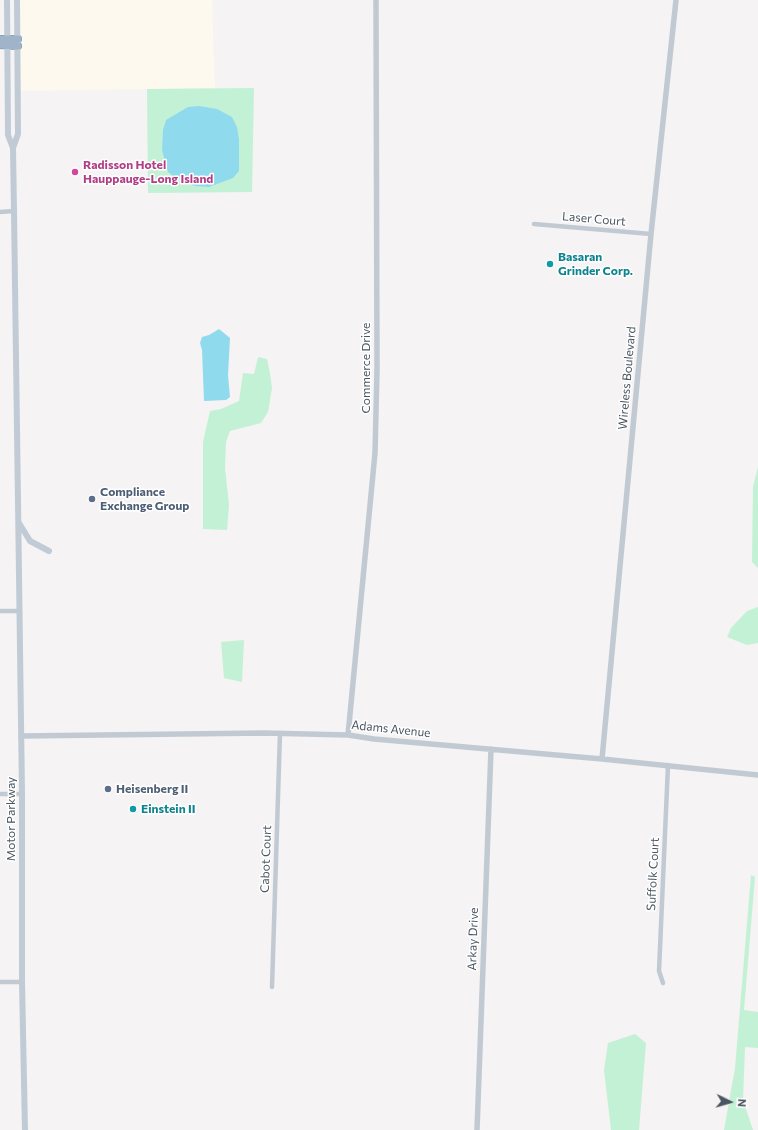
<!DOCTYPE html>
<style>
body{margin:0}
#map{position:relative;width:758px;height:1130px;overflow:hidden;background:#f5f3f3;font-family:Commissioner,sans-serif}
canvas{display:block}
.north{position:absolute;left:710px;top:1082px;width:40px;height:40px;-webkit-text-stroke:3px #fff;paint-order:stroke;rotate:95deg;font-size:11px;font-weight:700;line-height:16px;text-align:center;color:#4a5661}
.north::after{content:'';display:block;margin:auto;width:14px;height:18px;background:#4a5661;clip-path:polygon(50% 0,100% 100%,50% 72%,0 100%)}
</style>
<div id="map">
<canvas width="758" height="1130"></canvas>
<div class="north">N</div>
</div>
<script>
const g = document.querySelector('canvas').getContext('2d');
g.lineJoin = 'round';
function paint(path, color) { g.fillStyle = color; g.fill(path, 'evenodd'); }
const toPath = rows => new Path2D(rows.map(r => 'M' + r).join(''));
function stroke(path, color, width, dash) { g.strokeStyle = color; g.lineWidth = width; g.lineCap = dash ? 'butt' : 'round'; g.setLineDash(dash || []); g.stroke(path); }
function write(font, color, halo, rows, align = 'center') {
  g.font = font + ' Commissioner,sans-serif'; g.lineWidth = 3; g.setLineDash([]); g.textBaseline = 'middle'; g.strokeStyle = halo; g.fillStyle = color; for (const [text, x, y, turn = 0] of rows) {
    g.save(); g.translate(x, y); g.rotate((+turn || 0) * Math.PI / 180); g.textAlign = isNaN(turn) ? turn : align; if (halo) g.strokeText(text, 0, 0); g.fillText(text, 0, 0); g.restore();
  }
}
paint(toPath([
 [20,0,212,0,215,88,21,91]
]), '#fdf9ef');
paint(toPath([
 [254,88,252,192,148,193,147,89],
 [258,357,267,359,270,373,272,388,268,412,261,423,230,431,226,442,225,468,229,505,227,530,203,529,203,442,210,411,221,409,239,401,243,373,254,374],
 [758,467,758,568,752,562,753,487],
 [758,607,758,643,747,645,727,637,731,628,747,611],
 [244,640,242,682,224,678,221,642],
 [751,875,755,877,744,1010,758,1012,758,1048,745,1047,743,1100,753,1130,724,1130,735,1068],
 [635,1034,646,1043,639,1130,611,1130,604,1070,608,1043]
]), '#c3f1d5');
paint(toPath([
 [199,106,217,109,232,117,237,127,239,139,239,171,233,178,209,187,195,186,175,177,168,172,162,150,163,130,166,120,188,107],
 [219,329,230,338,228,375,230,397,226,400,204,401,202,350,200,343,202,337,209,335]
]), '#90daee');
const trunk = toPath([
 [0,39,18,39],
 [0,45,18,46]
]);
stroke(trunk, '#7690ad', 8);
stroke(toPath([
 [0,212,14,211],
 [534,224,651,234],
 [0,611,19,611],
 [0,794,22,794],
 [0,982,22,982],
 [663,983,659,971,668,765],
 [272,987,280,733]
]), '#c1cad2', 4.5);
stroke(toPath([
 [348,735,375,453,377,370,376,0],
 [21,736,264,733,348,735,374,739,602,759,758,775],
 [602,759,651,234,676,0],
 [477,1130,491,749]
]), '#c1cad2', 5.5);
stroke(toPath([
 [7,0,8,135,13,148,14,211,22,794,22,982,25,1130],
 [13,148,18,134,17,0],
 [19,523,30,541,49,551]
]), '#c1cbd6', 6);
stroke(trunk, '#9fb4c9', 7);
for (const [x, y, r, color] of [
 [75,172,4,"#d1479c"],
 [550,264,4,"#0f9aa8"],
 [92,499,4,"#5c6f8a"],
 [108,789,4,"#5c6f8a"],
 [133,809,4,"#0f9aa8"]
]) { const dot = new Path2D(); dot.arc(x, y, r, 0, 2 * Math.PI); g.fillStyle = color; g.fill(dot); stroke(dot, '#fff', 1.5); }
write('bold 12px', '#b23c85', '#fff', [
 ["Radisson Hotel",83,165],
 ["Hauppauge-Long Island",83,179]
], 'left');
write('12px', '#4a5661', '#fff', [
 ["Laser Court",594,219,5],
 ["Commerce Drive",366,368,-90],
 ["Wireless Boulevard",627,378,-85],
 ["Adams Avenue",391,729,6],
 ["Motor Parkway",11,819,-90],
 ["Cabot Court",266,859,-88],
 ["Suffolk Court",653,874,-87],
 ["Arkay Drive",473,939,-88]
]);
write('bold 12px', '#0d838f', '#fff', [
 ["Basaran",558,257],
 ["Grinder Corp.",558,271],
 ["Einstein II",141,809]
], 'left');
write('bold 12px', '#4e5e75', '#fff', [
 ["Compliance",100,492],
 ["Exchange Group",100,506],
 ["Heisenberg II",116,789]
], 'left');
</script>
